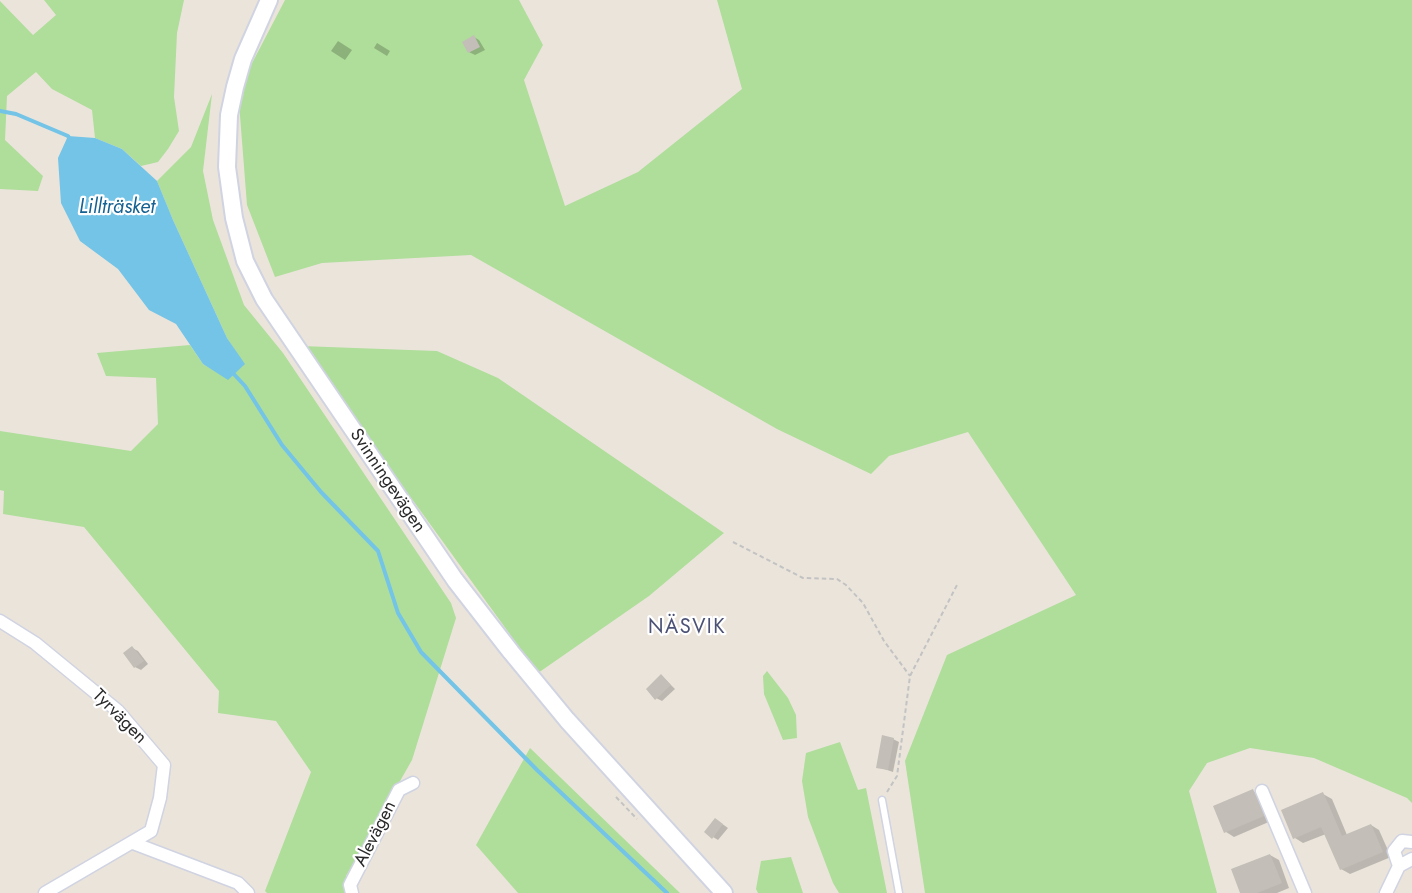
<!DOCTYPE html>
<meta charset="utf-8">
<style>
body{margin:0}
canvas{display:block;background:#eae4db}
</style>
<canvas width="1412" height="893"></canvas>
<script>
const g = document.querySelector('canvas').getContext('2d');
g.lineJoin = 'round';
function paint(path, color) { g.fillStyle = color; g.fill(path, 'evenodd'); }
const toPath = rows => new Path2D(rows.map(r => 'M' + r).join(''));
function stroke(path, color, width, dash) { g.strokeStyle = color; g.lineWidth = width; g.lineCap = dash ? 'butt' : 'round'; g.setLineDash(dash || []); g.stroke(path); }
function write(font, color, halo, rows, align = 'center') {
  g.font = font + ' Jost,sans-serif'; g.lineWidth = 4.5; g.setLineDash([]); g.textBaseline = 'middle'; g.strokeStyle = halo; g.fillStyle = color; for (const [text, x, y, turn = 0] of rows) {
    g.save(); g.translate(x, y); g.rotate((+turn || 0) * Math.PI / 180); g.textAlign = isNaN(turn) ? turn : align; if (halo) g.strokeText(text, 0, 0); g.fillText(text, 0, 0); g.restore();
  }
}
paint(toPath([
 [44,0,184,0,177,33,174,97,179,131,168,149,158,162,141,166,122,149,95,138,92,110,52,89,36,72,7,96,5,140,43,176,38,191,0,189,0,1,33,35,56,15],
 [285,0,519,0,543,45,524,80,565,206,638,172,742,89,717,0,1412,0,1412,803,1407,798,1314,758,1250,748,1207,763,1189,791,1217,893,925,893,905,761,947,655,1076,595,968,432,889,456,871,474,777,429,471,255,322,263,275,277,247,205,238,90],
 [212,94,203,171,213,220,244,305,283,353,451,603,456,618,412,760,346,876,349,893,267,893,265,891,311,772,276,721,218,713,219,691,84,527,3,514,4,491,0,490,0,431,131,451,158,424,156,378,106,376,97,353,190,345,203,364,228,379,244,364,227,338,173,220,157,181,191,147],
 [301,346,437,351,498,378,724,533,649,596,538,673],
 [767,671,788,698,796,715,797,738,783,740,764,694,763,676],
 [840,742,858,790,866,788,887,893,839,893,833,883,808,817,802,781,806,753],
 [530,748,680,893,518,893,476,845],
 [791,857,803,893,758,893,756,889,761,861]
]), '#afde9a');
paint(toPath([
 [68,136,95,138,122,149,157,181,173,220,227,338,245,364,228,380,203,364,176,324,149,310,118,269,80,241,61,203,58,158]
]), '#73c4e7');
paint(toPath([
 [474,37,479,40,485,50,475,55,469,52],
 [338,41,352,50,345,60,331,51],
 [377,43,390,51,387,56,374,48],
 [132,648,138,651,148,664,141,670,135,667],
 [662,676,675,689,662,701,656,698],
 [893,739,899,742,893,772,878,767],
 [1253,791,1261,796,1271,821,1234,837,1226,832],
 [1323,794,1332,799,1347,835,1371,825,1379,830,1391,857,1350,874,1341,869,1326,834,1303,843,1295,838],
 [721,823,728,828,718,840,713,837],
 [1270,855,1279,860,1289,888,1277,893,1242,893]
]), '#0003');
stroke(toPath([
 [0,111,16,114,68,136,70,140],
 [230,370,245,386,282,445,321,492,378,551,398,613,421,652,537,770,667,893]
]), '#73c4e7', 4);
paint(toPath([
 [474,35,480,47,468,53,462,42],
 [132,646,144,661,134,668,123,653],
 [661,674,671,685,655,700,646,689],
 [882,735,894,738,888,770,876,768],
 [1253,789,1264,816,1224,833,1213,806],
 [1323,792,1342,836,1371,824,1383,852,1340,870,1321,827,1293,839,1281,810],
 [715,818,723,824,712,839,704,832],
 [1270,854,1282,883,1257,893,1240,893,1231,869]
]), '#c3beb7');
const service = toPath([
 [882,800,899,893]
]);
const minor = toPath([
 [0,621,35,643,118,711,164,765,160,798,151,831,45,893],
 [1262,791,1305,893],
 [133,843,238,883,248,893],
 [1399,866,1394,851,1402,841,1412,842],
 [352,893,350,885,399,790,413,783],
 [1386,893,1399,866,1412,859]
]);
const secondary = toPath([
 [269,0,243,59,235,87,229,115,227,167,234,218,245,261,264,299,455,580,511,652,567,720,724,893]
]);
stroke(service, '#d0d3e1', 9);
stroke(minor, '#d0d3e1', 15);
stroke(secondary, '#d0d3e1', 20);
stroke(toPath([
 [733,542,803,578,837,579,846,585,863,603,884,641,910,676],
 [887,792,897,776,910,676,958,583],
 [616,797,637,819]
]), '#c3c3c3', 2, [4.5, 3]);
stroke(service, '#fff', 6);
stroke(minor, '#fff', 12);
stroke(secondary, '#fff', 16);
write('18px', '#292929', '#fff', [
 ["Svinningevägen",387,481,56],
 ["Tyrvägen",119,717,45],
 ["Alevägen",376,834,-63]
]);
write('italic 20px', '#156191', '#fff', [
 ["Lillträsket",117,208]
]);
g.letterSpacing = '1.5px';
write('20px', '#4c5276', '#fff', [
 ["NÄSVIK",687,628]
]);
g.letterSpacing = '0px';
</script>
